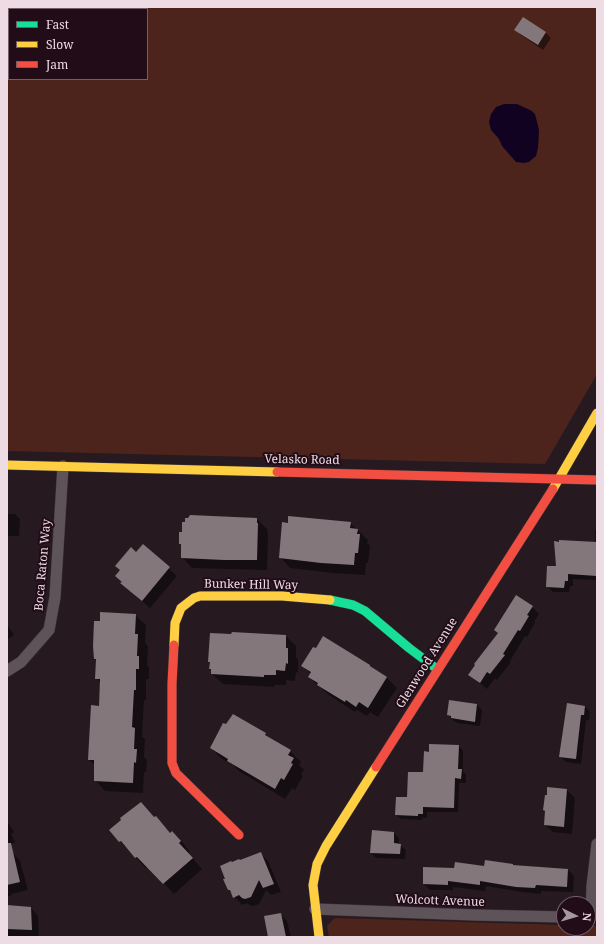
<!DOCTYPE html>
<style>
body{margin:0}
#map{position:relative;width:604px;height:944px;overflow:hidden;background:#261a20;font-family:"Noto Serif",serif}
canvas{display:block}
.frame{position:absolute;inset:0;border:8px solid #eddce3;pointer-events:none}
.legend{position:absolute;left:8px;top:8px;width:140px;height:72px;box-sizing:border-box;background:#210c17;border:1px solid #735f69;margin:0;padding:5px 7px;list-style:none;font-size:12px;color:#eddce3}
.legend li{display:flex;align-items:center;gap:8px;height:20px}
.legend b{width:20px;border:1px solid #735f69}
.north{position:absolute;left:556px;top:896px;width:40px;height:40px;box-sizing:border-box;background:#210c17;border:1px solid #735f69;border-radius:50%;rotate:95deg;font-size:11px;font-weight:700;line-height:16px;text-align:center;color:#eddce3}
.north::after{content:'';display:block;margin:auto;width:14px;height:18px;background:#a7989f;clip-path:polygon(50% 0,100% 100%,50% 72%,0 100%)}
</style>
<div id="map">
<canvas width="604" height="944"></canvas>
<div class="frame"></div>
<ul class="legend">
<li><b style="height:5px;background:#16e098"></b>Fast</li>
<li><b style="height:5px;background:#ffcf43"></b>Slow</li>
<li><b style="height:5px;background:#f24e42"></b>Jam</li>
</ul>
<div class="north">N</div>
</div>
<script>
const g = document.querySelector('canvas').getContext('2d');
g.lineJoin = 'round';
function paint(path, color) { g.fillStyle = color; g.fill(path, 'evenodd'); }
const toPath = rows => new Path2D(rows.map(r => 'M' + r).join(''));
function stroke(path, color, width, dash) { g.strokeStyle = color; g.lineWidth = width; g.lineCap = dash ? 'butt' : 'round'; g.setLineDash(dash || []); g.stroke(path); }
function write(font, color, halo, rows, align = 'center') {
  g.font = font + ' "Noto Serif",serif'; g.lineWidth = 4; g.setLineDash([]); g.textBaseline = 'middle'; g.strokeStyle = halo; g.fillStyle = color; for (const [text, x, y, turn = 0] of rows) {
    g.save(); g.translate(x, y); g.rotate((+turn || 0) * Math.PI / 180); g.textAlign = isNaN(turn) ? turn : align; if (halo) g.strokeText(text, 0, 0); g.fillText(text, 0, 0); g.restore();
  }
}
paint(toPath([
 [7,7,597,7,597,374,545,464,7,451],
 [9,9,147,9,147,79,9,79],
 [335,918,564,925,564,928,588,928,588,925,597,926,597,937,329,937,327,926]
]), '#4d241c');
paint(toPath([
 [504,104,517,104,532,111,535,114,539,130,538,148,536,156,529,162,524,163,516,162,502,146,499,139,491,130,489,122,491,114,496,107]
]), '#120221');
paint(toPath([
 [523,18,546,33,551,38,543,50,521,35,516,30],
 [7,514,15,514,20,519,19,536,7,536],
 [257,519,267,529,268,535,267,570,192,568,182,557,182,546,180,544],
 [350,523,368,540,367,543,370,546,368,563,366,563,365,575,332,573,290,568,280,557],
 [595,530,597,530,597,580,573,579,573,586,570,586,569,592,553,592,547,586,557,567,560,543,595,543],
 [143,545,177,576,150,608,122,583,136,553],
 [532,607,539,614,534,622,535,623,527,637,525,636,510,661,511,662,497,680,495,678,487,689,470,675],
 [135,615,146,625,145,643,148,646,147,665,149,667,149,679,146,679,146,700,144,700,142,737,145,739,144,757,147,760,146,772,144,772,143,793,105,791,95,780,95,765,89,760,100,707,101,683,96,678,96,661,95,659],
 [7,625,14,635,7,640],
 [286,636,296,646,296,657,298,660,298,673,296,672,295,681,286,680,286,685,274,685,274,687,223,684,212,674,212,671,210,669,210,663,209,661],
 [370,665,387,678,397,688,378,717,370,712,367,716,357,710,355,712,329,695,309,677,311,674,302,666],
 [449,701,477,705,482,710,480,726,457,723,453,720,448,715],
 [585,706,590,712,589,720,586,720,581,764,566,762,560,757],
 [265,734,271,740,290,751,301,762,299,765,304,770,301,774,303,776,295,790,292,788,285,799,239,771,233,765,222,759,211,748],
 [459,746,463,751,463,771,466,775,466,783,459,783,458,812,427,812,427,818,422,818,422,820,401,819,396,815,424,774,430,753],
 [567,790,575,798,572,834,553,832,545,825],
 [156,818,171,834,172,833,183,843,190,852,188,853,202,869,174,894,148,867,146,868,130,852,110,830],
 [7,821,14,832,11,834,15,842,7,847],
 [394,833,399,838,399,845,406,850,405,859,376,858,371,853],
 [13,853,20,861,28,890,11,894,12,895,7,897,7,854],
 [260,853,268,861,281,892,271,895,266,890,259,904,253,906,251,906,247,903,242,905,229,890,240,861],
 [513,865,568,870,574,876,573,892,541,891,541,894,522,892,486,886,485,891,453,887,453,890,430,890,424,884,455,869],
 [7,906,31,908,38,916,39,937,7,937],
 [280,914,287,921,291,937,269,937]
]), '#0007');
paint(toPath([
 [523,17,546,32,538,45,514,30],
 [190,515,257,518,257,523,258,523,257,560,224,560,181,558,181,544,179,544,179,532,182,532,182,522,185,522,185,518,188,518],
 [288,516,351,522,350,528,358,529,357,534,360,534,358,553,355,553,354,565,321,563,279,558,282,522,288,523],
 [559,540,597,542,597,576,568,574,568,581,565,581,564,588,546,587,547,566,556,566,554,541,559,542],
 [143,544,170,567,142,601,120,583,122,582,115,576,120,570,115,566,131,547,136,552],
 [516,595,533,606,527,615,529,616,520,631,518,630,503,654,505,655,490,674,487,672,480,683,468,675,475,665,474,664,498,633,494,630],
 [100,612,136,614,135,634,138,634,137,656,139,656,139,669,136,669,136,690,134,690,132,727,135,728,134,749,137,749,136,763,134,762,133,783,94,781,94,760,88,760,91,705,99,706,100,679,95,679,96,659,94,659,93,646,94,621,100,621],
 [232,632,286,635,286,648,288,648,288,664,286,663,285,671,276,670,276,675,264,675,264,677,211,674,211,669,209,669,210,662,208,662,210,633,231,634],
 [323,636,370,665,370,666,387,677,368,708,359,702,356,707,346,700,345,702,317,685,318,683,308,677,311,672,301,666,313,647,316,648],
 [449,700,477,704,475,722,451,718,451,716,447,715],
 [567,703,585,706,584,715,581,715,576,759,559,757],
 [233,714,266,733,265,735,291,750,288,755,294,758,291,763,293,764,284,780,281,778,275,789,246,772,227,761,228,759,210,748,223,723,226,724],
 [429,744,459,745,458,769,462,769,461,779,455,778,454,808,423,807,423,814,418,814,418,816,395,815,396,797,407,797,408,772,423,772,424,751,429,752],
 [547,787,567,789,564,827,544,825,545,811,543,810,545,795,547,795],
 [141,802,154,817,156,816,170,833,172,831,181,841,179,843,193,858,163,884,137,857,135,858,121,841,119,842,109,830,121,820,120,818],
 [372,830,394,832,394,843,401,844,400,854,370,853],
 [7,843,11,843,20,882,7,885],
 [261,852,274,884,263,888,259,880,251,897,245,899,242,898,239,895,233,898,230,890,228,890,223,879,225,879,220,866,231,861,232,862,239,859,240,860],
 [485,860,513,864,513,865,568,869,567,887,536,885,535,888,516,887,480,881,480,885,448,881,448,885,423,884,423,867,454,868,455,862,484,866],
 [7,905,31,907,32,930,7,929],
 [281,913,286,937,268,937,264,916]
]), '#84777b');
const street = toPath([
 [7,671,21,662,49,630,55,597,63,466],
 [315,909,474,915,564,917],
 [591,917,592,886,597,844]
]);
const fast = toPath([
 [330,600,353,605,365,611,409,648,437,669]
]);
const slow = toPath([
 [7,465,277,472],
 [553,489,597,413],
 [174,645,175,623,181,608,194,598,200,596,282,596,330,600],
 [319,937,313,885,317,864,326,846,376,767]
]);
const jam = toPath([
 [277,472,597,480],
 [174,645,172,684,172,763,176,773,239,835],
 [376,767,553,489]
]);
stroke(street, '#3e3539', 12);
stroke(fast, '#3e3539', 10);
stroke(slow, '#3e3539', 10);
stroke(jam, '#3e3539', 10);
stroke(street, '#5d5358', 11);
stroke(fast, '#16e098', 9);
stroke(slow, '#ffcf43', 9);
stroke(jam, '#f24e42', 9);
write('12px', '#eddce3', '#210c17', [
 ["Velasko Road",302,460,1],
 ["Boca Raton Way",43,565,-85],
 ["Bunker Hill Way",251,585,1],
 ["Glenwood Avenue",427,663,-58],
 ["Wolcott Avenue",440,901,2]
]);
</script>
